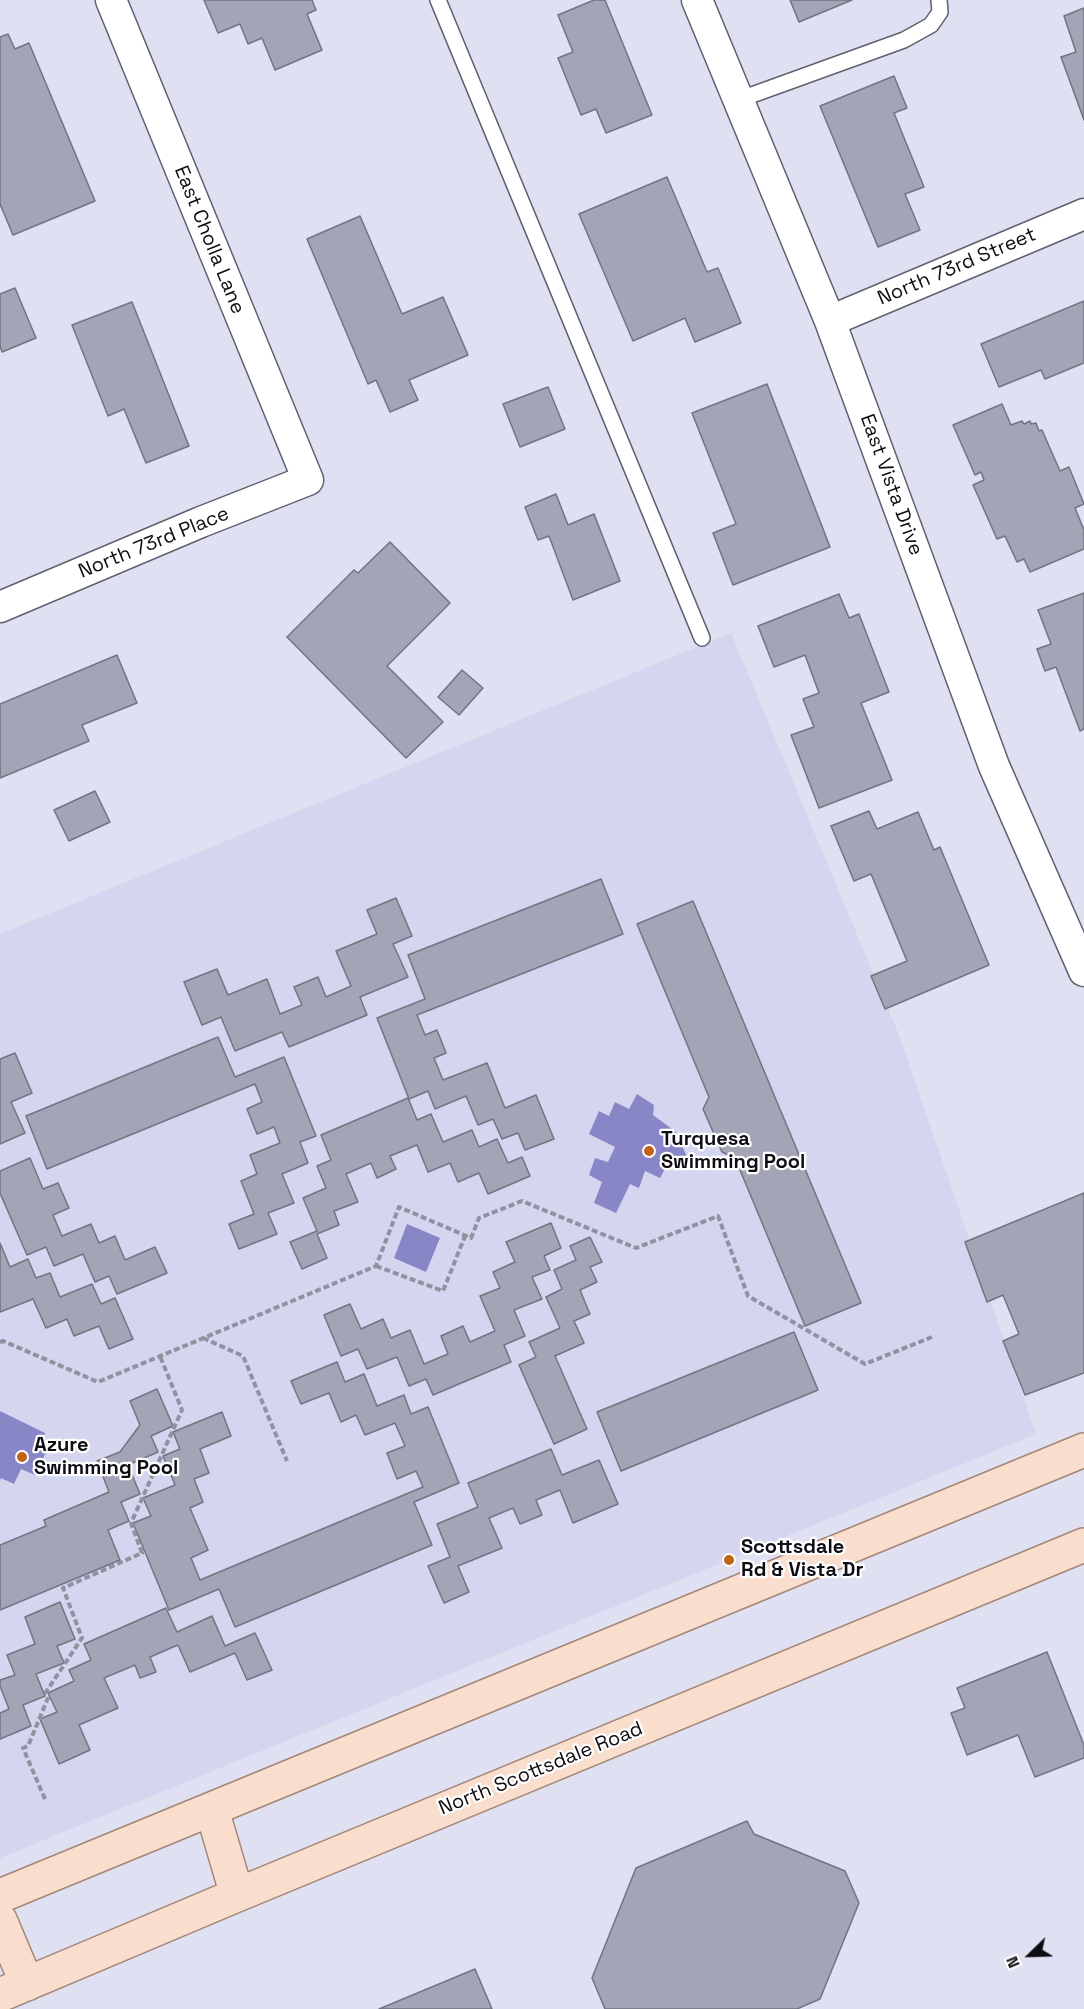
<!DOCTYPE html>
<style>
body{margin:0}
#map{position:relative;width:1084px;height:2009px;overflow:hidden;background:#dfe0f2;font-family:"Space Grotesk",sans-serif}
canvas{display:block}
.north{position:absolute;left:1000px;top:1925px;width:60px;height:60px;-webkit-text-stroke:4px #fff;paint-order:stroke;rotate:247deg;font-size:16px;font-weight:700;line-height:24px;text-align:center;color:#0d0d13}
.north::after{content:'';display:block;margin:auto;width:21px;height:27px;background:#0d0d13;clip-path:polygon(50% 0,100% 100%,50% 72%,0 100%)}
</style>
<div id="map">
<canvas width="1084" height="2009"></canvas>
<div class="north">N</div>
</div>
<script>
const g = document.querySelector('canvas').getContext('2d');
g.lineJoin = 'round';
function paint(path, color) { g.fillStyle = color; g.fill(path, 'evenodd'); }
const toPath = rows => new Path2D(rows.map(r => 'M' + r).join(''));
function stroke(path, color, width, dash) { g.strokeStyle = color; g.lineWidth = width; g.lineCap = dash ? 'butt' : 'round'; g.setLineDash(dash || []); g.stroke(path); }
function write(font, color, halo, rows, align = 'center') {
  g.font = font + ' "Space Grotesk",sans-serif'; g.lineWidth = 4.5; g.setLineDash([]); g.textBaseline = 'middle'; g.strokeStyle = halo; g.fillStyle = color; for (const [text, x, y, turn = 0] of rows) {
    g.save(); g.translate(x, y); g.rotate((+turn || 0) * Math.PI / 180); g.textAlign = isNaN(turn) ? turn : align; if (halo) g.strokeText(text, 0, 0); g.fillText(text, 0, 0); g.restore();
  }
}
paint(toPath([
 [731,633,899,1035,1036,1434,0,1858,0,934]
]), '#d4d5ee');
paint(toPath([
 [637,1094,654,1105,653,1115,676,1132,687,1157,681,1170,667,1165,660,1178,645,1171,639,1188,630,1184,616,1213,594,1203,602,1182,589,1175,595,1158,608,1162,615,1147,589,1134,599,1111,609,1116,615,1102,629,1109],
 [407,1224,440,1238,426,1272,394,1258],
 [0,1411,45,1433,41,1442,49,1446,35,1475,21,1469,14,1484,1,1478,0,1481]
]), '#8886c7');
const building = toPath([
 [204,0,312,0,316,10,307,14,322,50,275,70,262,38,248,44,240,24,218,33,204,0],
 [594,0,605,0,652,115,606,133,596,109,581,115,558,58,573,52,558,15,594,0],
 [790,0,852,0,799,22,790,0],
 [1084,8,1084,120,1061,57,1076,52,1064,16,1084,8],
 [8,34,15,49,29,43,95,201,13,235,0,204,0,37,8,34],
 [894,76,907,108,894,113,924,187,905,194,920,230,878,247,820,106,894,76],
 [667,177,707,272,718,268,741,323,695,342,685,318,633,341,579,214,667,177],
 [360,216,402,314,443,297,468,355,409,380,418,400,390,412,376,380,368,384,307,239,360,216],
 [15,288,36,338,2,352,0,346,0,294,15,288],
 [1084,301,1084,363,1045,379,1041,370,999,387,981,344,1084,301],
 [132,302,189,446,146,463,124,409,108,416,72,325,132,302],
 [767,384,830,547,733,585,713,533,736,524,692,413,767,384],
 [548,387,565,429,520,447,503,404,548,387],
 [1002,404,1011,425,1022,421,1024,424,1030,421,1031,424,1036,423,1039,431,1042,430,1060,471,1069,467,1084,504,1075,508,1084,530,1084,549,1030,572,1024,559,1017,562,1005,536,997,539,973,485,984,480,981,472,975,475,953,425,1002,404],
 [556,494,568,525,594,514,620,581,573,600,549,536,538,540,525,507,556,494],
 [390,542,450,603,387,666,443,722,406,758,287,637,354,570,358,573,390,542],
 [1084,593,1084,729,1080,731,1056,667,1045,671,1037,649,1051,644,1038,610,1084,593],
 [839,594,849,618,859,614,889,692,861,703,892,780,819,808,791,735,814,727,803,699,819,693,805,655,774,667,758,626,839,594],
 [117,655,137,703,82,725,89,741,0,778,0,704,117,655],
 [462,670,483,688,459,715,438,697,462,670],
 [95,791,110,822,69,841,54,810,95,791],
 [869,811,877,829,918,812,934,850,940,847,989,965,885,1009,871,976,907,961,871,874,854,881,831,826,869,811],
 [601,879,623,934,417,1015,425,1035,437,1030,446,1053,434,1058,443,1080,487,1063,505,1108,536,1095,554,1139,525,1150,518,1133,502,1139,493,1119,478,1125,466,1096,435,1109,428,1091,409,1099,377,1018,425,999,408,955,601,879],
 [396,898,412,936,393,944,408,977,360,997,367,1015,289,1047,282,1032,235,1051,221,1017,202,1025,184,982,217,969,228,995,267,979,280,1014,302,1005,294,987,318,977,326,997,351,986,336,951,377,934,367,910,396,898],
 [693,901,861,1303,805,1326,735,1158,722,1152,703,1109,709,1097,637,924,693,901],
 [218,1037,235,1077,284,1057,316,1136,300,1142,308,1163,282,1174,294,1203,268,1213,277,1234,239,1249,229,1224,254,1214,241,1181,257,1174,250,1155,280,1143,274,1127,257,1134,247,1109,262,1102,255,1084,47,1169,26,1116,218,1037],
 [15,1053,32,1093,11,1102,25,1133,0,1144,0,1059,15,1053],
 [408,1098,417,1120,431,1114,443,1142,472,1130,479,1147,497,1139,508,1163,522,1157,530,1176,488,1194,479,1173,458,1182,450,1163,428,1172,417,1145,390,1156,396,1169,377,1178,371,1163,346,1174,358,1202,334,1211,339,1225,317,1234,327,1258,302,1269,290,1242,317,1231,303,1198,326,1188,317,1166,331,1160,321,1135,408,1098],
 [30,1158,43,1189,58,1183,69,1208,53,1215,62,1236,91,1224,99,1243,115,1236,125,1260,155,1247,167,1273,117,1294,109,1276,95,1282,83,1254,54,1266,46,1247,27,1255,0,1193,0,1171,30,1158],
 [1084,1193,1084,1373,1025,1395,1003,1341,1019,1334,1003,1295,987,1302,965,1242,1084,1193],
 [551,1223,561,1248,544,1256,550,1270,532,1277,542,1299,514,1310,525,1336,504,1345,511,1362,433,1395,426,1379,409,1386,397,1357,367,1369,358,1349,341,1356,324,1315,350,1304,361,1329,383,1319,391,1338,410,1330,424,1364,448,1354,441,1336,463,1326,470,1342,495,1331,480,1296,500,1288,493,1272,515,1262,506,1242,551,1223],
 [590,1237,602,1262,590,1267,597,1282,580,1290,590,1314,574,1321,584,1343,555,1356,587,1429,554,1444,519,1365,536,1357,529,1342,560,1328,546,1297,562,1289,554,1270,576,1260,570,1246,590,1237],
 [0,1243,10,1267,28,1259,36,1278,50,1273,60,1297,92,1284,101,1304,115,1298,133,1339,109,1349,99,1326,74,1336,67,1319,46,1328,33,1299,0,1312,0,1243],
 [794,1332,818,1390,621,1471,597,1412,794,1332],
 [337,1362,345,1382,364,1374,377,1406,404,1395,411,1414,428,1407,459,1483,414,1502,432,1545,235,1627,219,1589,169,1610,133,1523,151,1516,143,1498,175,1485,163,1456,180,1449,173,1432,222,1412,231,1436,200,1449,209,1473,194,1479,203,1502,190,1508,208,1550,191,1558,200,1580,423,1487,416,1471,397,1479,387,1453,405,1446,395,1423,365,1435,356,1415,341,1422,329,1393,301,1404,291,1381,337,1362],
 [157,1389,173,1426,151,1436,158,1452,128,1465,140,1494,121,1502,129,1521,108,1530,120,1560,0,1610,0,1545,46,1526,44,1520,109,1492,97,1461,120,1452,140,1425,130,1401,157,1389],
 [551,1449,562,1475,599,1460,618,1504,573,1523,560,1490,536,1500,542,1515,520,1524,513,1508,489,1518,502,1548,458,1566,469,1592,444,1603,428,1566,450,1557,437,1524,478,1507,468,1483,551,1449],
 [60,1602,75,1639,57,1646,64,1663,36,1674,45,1696,23,1705,31,1726,0,1739,0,1713,9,1709,0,1686,0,1680,15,1675,7,1655,35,1644,25,1617,60,1602],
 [166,1608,177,1632,212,1616,225,1646,255,1633,272,1670,247,1680,235,1653,190,1672,178,1645,150,1657,156,1672,140,1678,135,1665,104,1678,118,1708,79,1725,90,1750,59,1764,40,1719,57,1712,48,1693,74,1681,69,1670,91,1660,84,1644,166,1608],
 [1047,1652,1084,1745,1084,1758,1035,1777,1018,1735,967,1755,951,1713,965,1708,957,1688,1047,1652],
 [747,1821,754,1834,845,1871,859,1903,820,1999,797,2009,605,2009,592,1978,636,1868,747,1821],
 [475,1969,492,2009,379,2009,475,1969]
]);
paint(building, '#a3a4b5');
stroke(building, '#727383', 1.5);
const service = toPath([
 [438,0,702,638],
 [738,100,904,40,931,25,940,12,939,0]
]);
const minor = toPath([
 [697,0,830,321,994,766,1084,971],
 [830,321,1084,214],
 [0,607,201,522,308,480,111,0]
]);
const primary = toPath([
 [212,1810,237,1895],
 [0,1896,1084,1450],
 [0,1920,27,1984],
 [0,1995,237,1895,1084,1545]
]);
stroke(service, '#606070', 18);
stroke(minor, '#606070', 33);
stroke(primary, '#a48676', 36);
stroke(toPath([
 [376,1266,443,1291,465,1236],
 [203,1338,243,1356,287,1461],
 [0,1342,3,1341,98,1382,376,1266,399,1207,471,1238,479,1218,522,1201,636,1248,718,1216,748,1296,865,1364,932,1337],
 [45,1799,23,1748,28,1746,48,1698,46,1692,82,1638,63,1588,142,1553,131,1523,182,1410,160,1356]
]), '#91919f', 4, [6, 3]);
stroke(service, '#fff', 15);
stroke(minor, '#fff', 30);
stroke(primary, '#f9ddcd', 33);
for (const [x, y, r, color] of [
 [649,1151,6,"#c06315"],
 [22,1457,6,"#c06315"],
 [729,1560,6,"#c06315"]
]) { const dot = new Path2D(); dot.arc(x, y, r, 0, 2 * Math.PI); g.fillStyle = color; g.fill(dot); stroke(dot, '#fff', 2); }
write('20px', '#0d0d13', '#fff', [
 ["East Cholla Lane",209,240,68],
 ["North 73rd Street",957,267,-23],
 ["East Vista Drive",891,485,70],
 ["North 73rd Place",154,543,-22],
 ["North Scottsdale Road",541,1769,-22]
]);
write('bold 20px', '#0d0d13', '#fff', [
 ["Turquesa",661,1140],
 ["Swimming Pool",661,1163],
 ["Azure",34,1446],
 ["Swimming Pool",34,1469],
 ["Scottsdale",741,1548],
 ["Rd & Vista Dr",741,1571]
], 'left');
</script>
